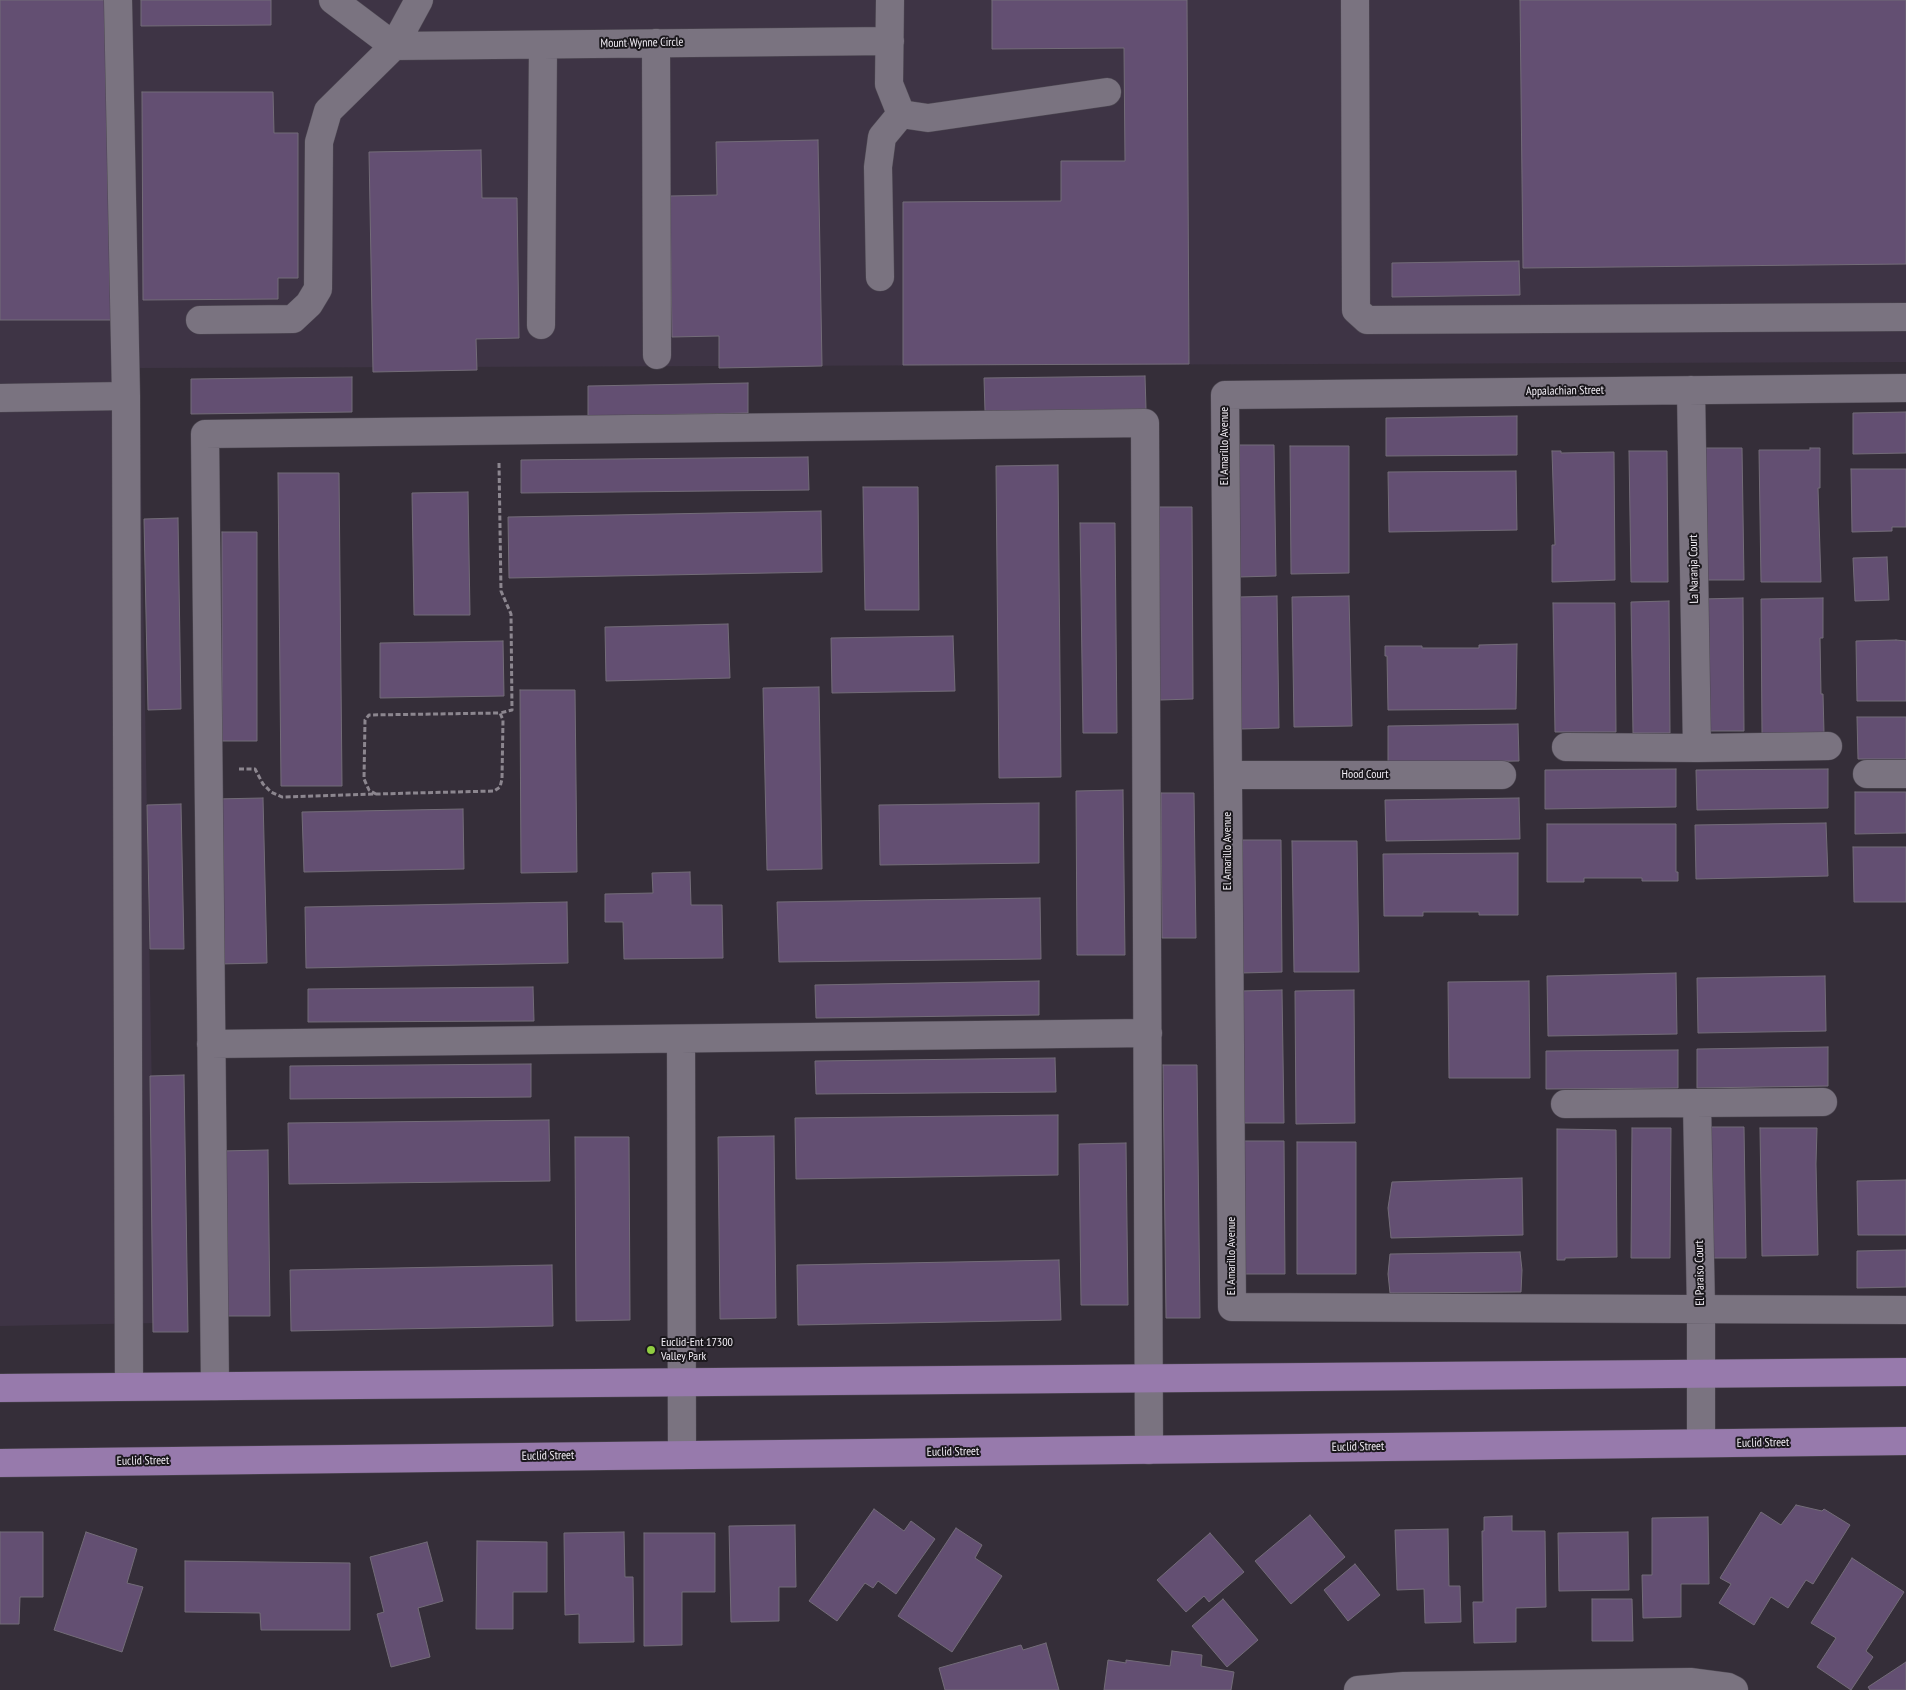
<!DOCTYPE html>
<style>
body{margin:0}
canvas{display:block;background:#352e39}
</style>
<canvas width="1906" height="1690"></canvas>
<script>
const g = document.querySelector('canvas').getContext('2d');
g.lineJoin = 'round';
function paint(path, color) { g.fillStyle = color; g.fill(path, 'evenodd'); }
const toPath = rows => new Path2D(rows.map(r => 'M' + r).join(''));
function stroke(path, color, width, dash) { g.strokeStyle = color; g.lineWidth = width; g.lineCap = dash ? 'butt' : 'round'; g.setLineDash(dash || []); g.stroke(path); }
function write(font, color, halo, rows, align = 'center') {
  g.font = font + ' "PT Sans Narrow",sans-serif'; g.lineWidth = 4; g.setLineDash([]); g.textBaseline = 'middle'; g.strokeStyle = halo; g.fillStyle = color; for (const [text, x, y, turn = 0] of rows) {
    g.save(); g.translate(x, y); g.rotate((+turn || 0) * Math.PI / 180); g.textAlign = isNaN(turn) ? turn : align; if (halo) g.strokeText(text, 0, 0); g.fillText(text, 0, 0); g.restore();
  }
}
paint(toPath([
 [0,0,1906,0,1906,362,139,368,156,1323,0,1326]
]), '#3e3445');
const building = toPath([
 [0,0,112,0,114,320,0,320,0,0],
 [141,0,271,0,271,25,141,26,141,0],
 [992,0,1187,0,1189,364,903,365,903,202,1061,201,1061,161,1125,161,1124,48,992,49,992,0],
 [1520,0,1906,0,1906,264,1523,268,1520,0],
 [142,92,273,92,274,133,298,133,298,278,278,278,278,299,143,300,142,92],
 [818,140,822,366,719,368,719,336,672,337,670,196,717,195,716,142,818,140],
 [481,150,482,198,517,198,519,338,476,339,477,370,373,372,369,152,481,150],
 [1519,261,1520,295,1392,297,1392,263,1519,261],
 [1145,376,1146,409,985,411,984,378,1145,376],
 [352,377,352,412,191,414,191,379,352,377],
 [748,383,748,413,588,416,588,386,748,383],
 [1906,412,1906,453,1853,454,1853,413,1906,412],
 [1517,416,1517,455,1386,456,1386,418,1517,416],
 [1236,445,1274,445,1276,576,1238,577,1236,445],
 [1290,446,1349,446,1349,573,1291,574,1290,446],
 [1701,448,1742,448,1744,580,1702,580,1701,448],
 [1810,448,1820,448,1820,488,1818,488,1821,582,1761,582,1759,450,1810,450,1810,448],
 [1552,451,1561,451,1561,453,1614,452,1615,580,1552,582,1552,545,1555,545,1552,451],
 [1629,451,1667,451,1668,582,1631,582,1629,451],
 [808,457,809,490,521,493,521,460,808,457],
 [1058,465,1061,777,999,778,996,466,1058,465],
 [1851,469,1906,469,1906,527,1892,527,1892,531,1852,532,1851,469],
 [1516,471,1517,530,1389,532,1388,472,1516,471],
 [278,473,339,473,342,786,281,786,278,473],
 [863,487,918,487,919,610,865,610,863,487],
 [468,492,470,615,414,615,412,493,468,492],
 [1158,507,1192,507,1193,699,1160,700,1158,507],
 [821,511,822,572,509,578,508,517,821,511],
 [178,518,181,709,148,710,144,519,178,518],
 [1080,523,1115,523,1117,733,1083,733,1080,523],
 [222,532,257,532,257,741,222,741,222,532],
 [1887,557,1889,600,1855,601,1853,558,1887,557],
 [1277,596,1279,728,1241,729,1239,597,1277,596],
 [1349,596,1352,726,1294,727,1292,597,1349,596],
 [1743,598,1744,731,1704,731,1702,599,1743,598],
 [1823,598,1823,638,1820,638,1821,694,1823,694,1824,733,1762,734,1761,599,1823,598],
 [1669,601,1670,733,1633,733,1631,602,1669,601],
 [1553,603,1615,603,1616,732,1555,732,1553,603],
 [728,624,730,678,606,681,605,627,728,624],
 [953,636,955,691,832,693,831,638,953,636],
 [1896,640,1906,641,1906,701,1857,701,1856,641,1896,640],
 [503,641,504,696,380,698,380,643,503,641],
 [1517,644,1516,709,1388,710,1387,656,1385,656,1385,646,1422,646,1422,648,1479,648,1479,645,1517,644],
 [819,687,822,869,767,870,763,688,819,687],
 [520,690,575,690,577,872,521,873,520,690],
 [1857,717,1906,717,1906,759,1858,759,1857,717],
 [1518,724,1519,761,1388,763,1388,726,1518,724],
 [1676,769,1676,807,1545,809,1545,770,1676,769],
 [1828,769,1828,808,1697,810,1696,770,1828,769],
 [1123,790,1125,955,1077,955,1076,791,1123,790],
 [1855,792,1906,792,1906,833,1855,834,1855,792],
 [1161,793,1194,793,1196,938,1162,938,1161,793],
 [263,798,267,963,219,964,215,799,263,798],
 [1519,798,1520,839,1386,841,1385,800,1519,798],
 [1039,803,1039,863,880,865,879,805,1039,803],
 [181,804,184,949,150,949,147,805,181,804],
 [463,809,464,869,304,872,302,812,463,809],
 [1826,823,1828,876,1696,879,1695,825,1826,823],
 [1547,824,1676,824,1676,872,1678,872,1678,881,1642,881,1642,878,1584,878,1584,882,1547,882,1547,824],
 [1240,840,1281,840,1282,972,1241,973,1240,840],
 [1292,841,1357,841,1359,972,1294,972,1292,841],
 [1853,847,1906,847,1906,902,1854,902,1853,847],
 [1518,853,1518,915,1479,915,1479,912,1423,912,1423,916,1384,916,1383,854,1518,853],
 [690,872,691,905,722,905,723,958,624,959,623,922,605,922,605,894,653,893,652,873,690,872],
 [1040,898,1041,959,779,962,777,902,1040,898],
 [567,902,568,963,306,968,305,907,567,902],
 [1676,973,1677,1034,1548,1036,1547,976,1676,973],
 [1825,976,1826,1031,1698,1033,1697,978,1825,976],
 [1039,981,1039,1015,816,1018,815,985,1039,981],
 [1529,981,1530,1078,1449,1078,1448,982,1529,981],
 [533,987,534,1021,308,1022,308,989,533,987],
 [1282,990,1284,1123,1242,1123,1241,991,1282,990],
 [1354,990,1355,1123,1296,1124,1295,991,1354,990],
 [1828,1047,1828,1086,1697,1088,1697,1049,1828,1047],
 [1678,1050,1678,1088,1546,1089,1546,1051,1678,1050],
 [1055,1058,1056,1092,816,1094,815,1061,1055,1058],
 [531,1064,531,1097,290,1099,290,1066,531,1064],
 [1163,1065,1197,1065,1200,1318,1166,1318,1163,1065],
 [184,1075,188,1332,153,1332,150,1076,184,1075],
 [1058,1115,1058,1175,796,1179,795,1118,1058,1115],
 [549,1120,550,1181,289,1184,288,1123,549,1120],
 [1707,1127,1744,1127,1746,1258,1708,1258,1707,1127],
 [1632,1128,1671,1128,1670,1258,1631,1258,1632,1128],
 [1760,1128,1817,1128,1816,1164,1818,1255,1762,1256,1760,1128],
 [1557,1129,1616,1130,1617,1257,1565,1258,1565,1260,1557,1260,1557,1129],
 [774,1136,776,1318,720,1319,718,1137,774,1136],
 [575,1137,629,1137,630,1320,576,1321,575,1137],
 [1242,1141,1284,1141,1285,1274,1243,1274,1242,1141],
 [1297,1142,1356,1142,1356,1274,1297,1274,1297,1142],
 [1126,1143,1128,1305,1081,1305,1079,1144,1126,1143],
 [268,1150,270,1316,223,1316,220,1151,268,1150],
 [1522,1178,1523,1235,1391,1238,1388,1208,1392,1182,1522,1178],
 [1906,1180,1906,1235,1858,1235,1857,1181,1906,1180],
 [1906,1250,1906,1287,1857,1288,1857,1251,1906,1250],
 [1520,1252,1522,1270,1521,1292,1390,1293,1388,1274,1390,1254,1520,1252],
 [1059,1260,1061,1320,798,1325,797,1265,1059,1260],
 [552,1265,553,1326,291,1331,290,1270,552,1265],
 [1796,1505,1822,1511,1824,1509,1850,1525,1813,1584,1806,1580,1788,1608,1771,1597,1754,1625,1719,1603,1731,1584,1720,1578,1761,1512,1781,1525,1796,1505],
 [874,1509,904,1531,911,1521,935,1539,896,1594,878,1581,873,1588,865,1583,837,1621,809,1601,874,1509],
 [1310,1515,1345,1557,1291,1604,1255,1561,1310,1515],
 [1512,1516,1512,1531,1545,1531,1546,1607,1516,1608,1516,1642,1474,1643,1473,1602,1483,1602,1482,1531,1484,1531,1484,1517,1512,1516],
 [1708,1517,1709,1584,1681,1584,1681,1617,1643,1618,1642,1575,1652,1575,1652,1518,1708,1517],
 [795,1525,796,1587,779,1587,779,1621,731,1622,729,1526,795,1525],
 [956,1528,982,1545,975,1558,1002,1576,952,1652,898,1616,956,1528],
 [1448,1529,1449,1586,1460,1586,1461,1622,1425,1623,1424,1589,1397,1590,1395,1530,1448,1529],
 [0,1532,43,1532,43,1597,20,1597,19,1624,0,1624,0,1532],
 [86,1532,137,1549,127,1583,143,1587,122,1652,54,1630,86,1532],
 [624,1532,625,1577,633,1577,634,1642,579,1643,579,1614,565,1615,564,1533,624,1532],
 [1628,1532,1629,1590,1559,1591,1558,1533,1628,1532],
 [644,1533,715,1533,715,1592,682,1592,682,1645,644,1646,644,1533],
 [1210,1533,1244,1572,1209,1602,1204,1596,1186,1612,1157,1580,1210,1533],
 [477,1541,547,1542,547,1592,513,1592,513,1629,476,1629,477,1541],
 [427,1542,443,1601,418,1608,430,1657,391,1667,377,1614,384,1612,370,1557,427,1542],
 [1852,1558,1904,1592,1866,1651,1873,1657,1851,1690,1817,1667,1836,1638,1811,1623,1852,1558],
 [185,1561,350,1563,350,1630,261,1630,260,1613,185,1612,185,1561],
 [1355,1564,1380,1595,1348,1621,1324,1590,1355,1564],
 [1223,1599,1258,1640,1227,1667,1192,1626,1223,1599],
 [1592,1599,1632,1599,1633,1641,1592,1641,1592,1599],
 [1046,1643,1059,1690,945,1690,939,1668,1021,1645,1023,1650,1046,1643],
 [1172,1651,1202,1655,1201,1666,1234,1672,1231,1690,1104,1690,1108,1660,1126,1663,1126,1660,1170,1666,1172,1651],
 [1906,1662,1906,1690,1870,1690,1868,1687,1906,1662]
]);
paint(building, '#634f72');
stroke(building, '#736c78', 1);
const minor = toPath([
 [118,0,126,396],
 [333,0,394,46],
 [890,0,889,84,901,114,928,118,1107,92],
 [1355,0,1356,310,1367,320,1906,317],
 [656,43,657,355],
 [394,46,890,41],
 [880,277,878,167,882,137,901,114],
 [200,320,293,319,309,304,318,289,319,142,328,111,394,46,419,0],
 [541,325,543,45],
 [1906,388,1225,395,1232,1307,1906,1310],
 [1691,390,1697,748],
 [0,398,126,396,129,1385],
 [1566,747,1697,748,1828,746],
 [1867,774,1906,774],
 [1228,775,1502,775],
 [681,1039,682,1455],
 [211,1044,1148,1033],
 [1697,1103,1701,1309,1701,1443],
 [1565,1104,1823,1102],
 [215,1386,205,434,1145,423,1149,1450],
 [1358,1690,1404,1686,1690,1682,1728,1687,1734,1690]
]);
const major = toPath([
 [0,1388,1906,1372],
 [0,1463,1906,1441]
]);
stroke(minor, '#4f4a53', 29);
stroke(major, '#4f4a53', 29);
stroke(toPath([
 [499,463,501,591,511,614,512,710,500,713],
 [239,769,255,769,263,784,271,792,282,797,376,794,494,791,500,787,502,779,503,720,500,713,369,715,365,720,364,779,369,790,376,794]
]), '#8c868f', 3, [5, 2.5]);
stroke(minor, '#7a7380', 28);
stroke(major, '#977aac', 28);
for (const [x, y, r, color] of [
 [651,1350,5,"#90cd41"]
]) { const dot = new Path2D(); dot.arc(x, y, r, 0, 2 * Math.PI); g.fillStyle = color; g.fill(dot); stroke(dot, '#1b181d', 2); }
write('12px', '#f2eef5', '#1b181d', [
 ["Mount Wynne Circle",642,43,-1],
 ["Appalachian Street",1565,391,-1],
 ["El Amarillo Avenue",1225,446,-90],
 ["La Naranja Court",1694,569,-91],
 ["Hood Court",1365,775],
 ["El Amarillo Avenue",1228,851,-90],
 ["El Amarillo Avenue",1232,1256,-90],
 ["El Paraiso Court",1700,1273,-91],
 ["Euclid Street",1763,1443,-1],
 ["Euclid Street",1358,1447,-1],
 ["Euclid Street",953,1452,-1],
 ["Euclid Street",548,1456,-1],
 ["Euclid Street",143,1461,-1]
]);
write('12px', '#f2eef5', '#1b181d', [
 ["Euclid-Ent 17300",661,1343],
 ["Valley Park",661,1357]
], 'left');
</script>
